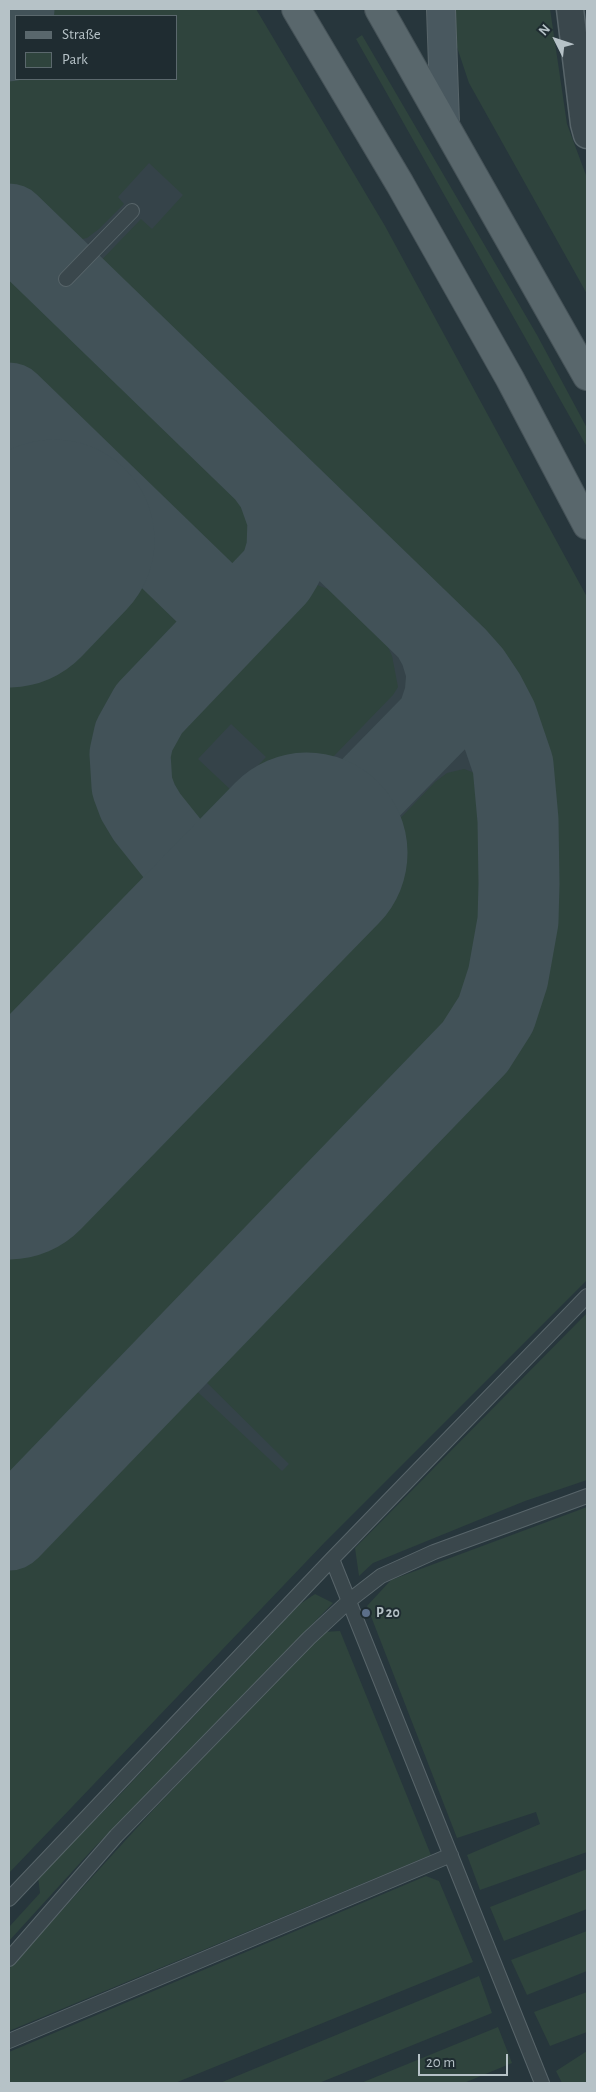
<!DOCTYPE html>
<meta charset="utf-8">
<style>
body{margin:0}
#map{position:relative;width:596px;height:2092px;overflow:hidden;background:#27363c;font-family:"Alegreya Sans",sans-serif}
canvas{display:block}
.frame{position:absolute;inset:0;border:10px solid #b6c2c7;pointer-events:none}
.legend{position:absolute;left:15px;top:15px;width:162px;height:65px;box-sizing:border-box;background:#1f2c31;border:1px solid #5b686d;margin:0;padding:6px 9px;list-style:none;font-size:15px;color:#b6c2c7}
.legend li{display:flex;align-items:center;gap:10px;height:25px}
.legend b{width:25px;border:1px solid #5b686d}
.north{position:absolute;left:531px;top:15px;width:50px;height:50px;-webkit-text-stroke:4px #1f2c31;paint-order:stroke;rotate:311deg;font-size:14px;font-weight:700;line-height:20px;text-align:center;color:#b6c2c7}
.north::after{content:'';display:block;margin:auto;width:18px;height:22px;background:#b6c2c7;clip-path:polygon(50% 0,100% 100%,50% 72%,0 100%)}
.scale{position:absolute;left:418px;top:2054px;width:90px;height:22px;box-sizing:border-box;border:2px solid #b6c2c7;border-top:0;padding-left:6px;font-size:15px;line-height:18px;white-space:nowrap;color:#b6c2c7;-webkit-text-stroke:4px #1f2c31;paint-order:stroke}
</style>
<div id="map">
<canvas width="596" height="2092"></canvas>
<div class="frame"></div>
<ul class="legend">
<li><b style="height:6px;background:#59676c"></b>Straße</li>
<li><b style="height:14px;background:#2f443d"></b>Park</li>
</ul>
<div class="north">N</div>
<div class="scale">20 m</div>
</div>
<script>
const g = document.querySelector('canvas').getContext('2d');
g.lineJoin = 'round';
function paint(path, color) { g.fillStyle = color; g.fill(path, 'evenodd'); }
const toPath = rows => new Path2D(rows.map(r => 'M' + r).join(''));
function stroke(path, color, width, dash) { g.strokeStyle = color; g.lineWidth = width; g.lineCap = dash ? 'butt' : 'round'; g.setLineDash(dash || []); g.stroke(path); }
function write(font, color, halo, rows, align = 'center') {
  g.font = font + ' "Alegreya Sans",sans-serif'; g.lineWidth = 4; g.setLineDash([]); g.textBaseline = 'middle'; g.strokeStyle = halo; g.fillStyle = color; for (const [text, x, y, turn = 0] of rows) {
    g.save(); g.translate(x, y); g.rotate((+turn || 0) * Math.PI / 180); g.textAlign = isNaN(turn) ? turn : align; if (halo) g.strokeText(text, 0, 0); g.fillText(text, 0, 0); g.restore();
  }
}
paint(toPath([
 [9,9,130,9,135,16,16,16,16,79,176,79,587,652,587,1156,9,1755]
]), '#354349');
paint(toPath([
 [33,9,256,9,385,226,587,597,587,1280,325,1542,9,1873,9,1562,185,1380,282,1471,289,1464,194,1370,508,1043,519,1021,528,990,540,923,541,885,538,759,533,735,515,693,498,670,90,272,141,219,152,229,183,195,149,163,118,197,124,204,99,229,87,238,77,240,53,235,9,192,9,73,16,65,16,79,176,79,176,16,33,16],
 [454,9,550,9,567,124,587,178,587,294,469,83,452,32],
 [362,35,537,335,587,428,587,447,356,39],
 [9,253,203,442,251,509,257,527,233,588,140,682,120,707,110,726,103,751,106,794,124,836,142,856,164,892,168,905,165,916,9,1078],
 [312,583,343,595,361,606,377,622,392,656,398,687,393,695,273,819,268,814,223,859,167,804,154,775,153,748,159,734,172,715,293,592,305,585],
 [231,724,266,757,233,792,198,759],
 [464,769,475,773,480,779,492,802,495,816,494,923,485,964,464,1024,9,1496,9,1236,344,889,338,883,435,782,447,773],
 [587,1313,587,1480,525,1501,373,1563,359,1576,355,1548],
 [587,1507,587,1852,480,1890,467,1855,540,1824,536,1812,457,1838,367,1606,391,1580],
 [315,1594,333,1603,91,1851,9,1941,9,1927,40,1893,38,1877,112,1803,300,1604],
 [340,1631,431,1855,9,2031,9,1969,13,1964,154,1809,323,1632],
 [587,1869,587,1909,504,1941,490,1907],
 [426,1876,439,1881,473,1962,175,2083,9,2083,9,2052],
 [587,1931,587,1971,527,1995,511,1960],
 [479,1976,492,2013,319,2083,220,2083],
 [587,1992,587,2032,550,2046,534,2012],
 [498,2027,512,2063,464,2083,361,2083],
 [587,2051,587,2083,562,2083,556,2071]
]), '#2f443d');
stroke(toPath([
 [9,41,14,9],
 [9,224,455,656,471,674,485,695,497,718,513,765,518,820,519,884,518,921,508,977,496,1014,475,1047,9,1530],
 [9,403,233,620],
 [54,540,100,492],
 [307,853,437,720,445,696,447,672,440,649,431,633],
 [195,967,216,930,214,910,203,887,147,817,138,802,132,786,130,754,134,736,149,709,276,576,282,566,287,549,288,519,277,488,266,473]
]), '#425258', 81);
stroke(toPath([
 [9,587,54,540],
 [9,1159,307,853]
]), '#425258', 201);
const lane = toPath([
 [66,279,132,211],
 [332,1559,542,2083],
 [9,1899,332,1559,587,1296],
 [9,1959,116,1836,309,1638,350,1600,381,1576,434,1552,587,1496],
 [9,2041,451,1855]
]);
const street = toPath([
 [570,9,584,124,587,135]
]);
const secondary = toPath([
 [441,9,445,123]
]);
const primary = toPath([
 [296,9,400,184,510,379,587,525],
 [379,9,587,376]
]);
stroke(lane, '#58656a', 16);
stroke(street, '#58656a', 29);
stroke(secondary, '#58656a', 30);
stroke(primary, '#465358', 30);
stroke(lane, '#3a474c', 14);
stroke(street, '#3a474c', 26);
stroke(secondary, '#49585f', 28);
stroke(primary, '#59676c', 28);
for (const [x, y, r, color] of [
 [366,1613,5,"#5c6f8a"]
]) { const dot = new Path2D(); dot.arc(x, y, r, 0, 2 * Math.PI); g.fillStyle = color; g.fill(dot); stroke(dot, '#1f2c31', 2); }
write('bold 14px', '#b6c2c7', '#1f2c31', [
 ["P 20",376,1613]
], 'left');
</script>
